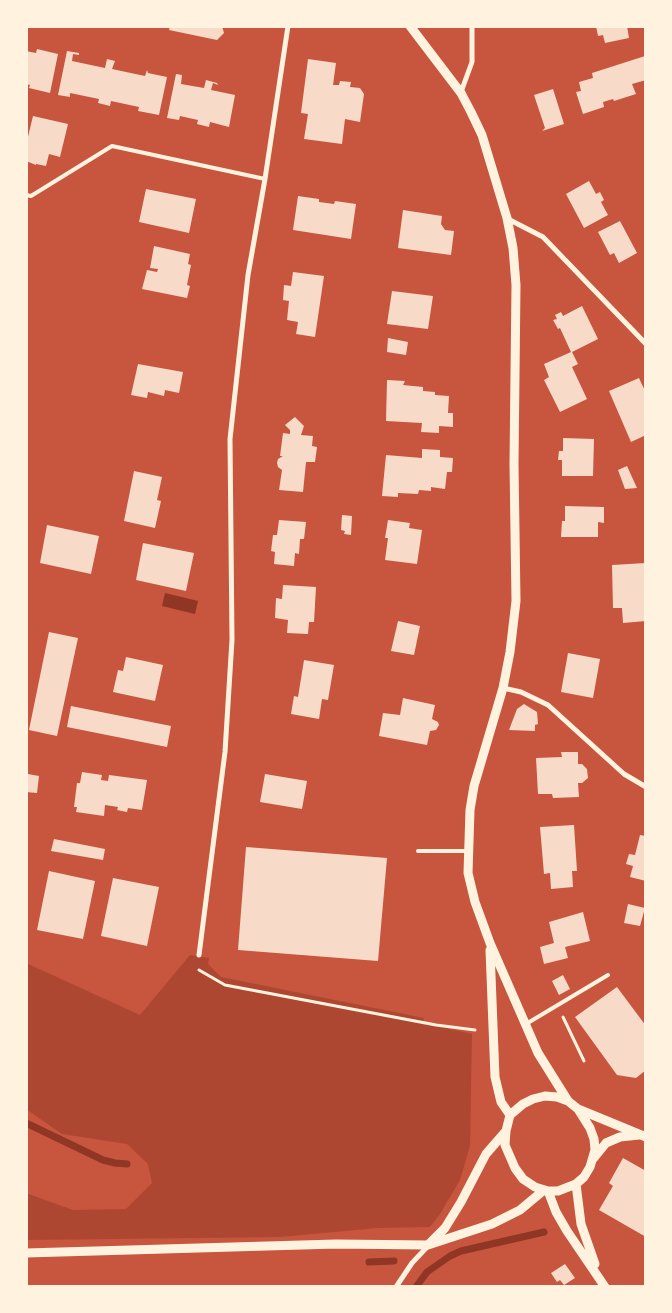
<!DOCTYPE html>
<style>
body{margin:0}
#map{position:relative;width:672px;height:1313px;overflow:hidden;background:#c8553d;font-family:"Roboto Condensed",sans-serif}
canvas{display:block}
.frame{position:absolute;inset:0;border:28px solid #fff3e0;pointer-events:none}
</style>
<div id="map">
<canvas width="672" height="1313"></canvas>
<div class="frame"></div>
</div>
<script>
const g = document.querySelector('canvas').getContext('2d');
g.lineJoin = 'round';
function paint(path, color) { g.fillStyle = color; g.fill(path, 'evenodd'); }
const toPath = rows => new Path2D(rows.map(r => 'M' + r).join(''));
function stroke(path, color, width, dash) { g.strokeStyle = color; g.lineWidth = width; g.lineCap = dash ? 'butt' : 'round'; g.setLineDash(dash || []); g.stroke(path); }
paint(toPath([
 [190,955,209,958,208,964,221,977,424,1018,423,1023,472,1034,470,1146,460,1180,440,1214,430,1227,378,1228,280,1237,26,1240,26,1193,73,1210,126,1209,152,1183,148,1164,127,1144,62,1134,26,1109,26,963,140,1015]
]), '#ae4732');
paint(toPath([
 [165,593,198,601,195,614,162,606]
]), '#8f3625');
stroke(toPath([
 [26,1123,103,1160,115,1163,127,1164],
 [369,1262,394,1261],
 [416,1287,427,1272,450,1256,461,1251,544,1232]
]), '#8f3625', 7);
paint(toPath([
 [170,26,222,26,224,33,217,40,169,30],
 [596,26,627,26,629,38,605,43,603,35,598,36],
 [37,49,58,54,50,93,29,88,30,85,26,84,26,51,36,53],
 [67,51,79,53,79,55,73,54,72,61,105,68,107,59,115,61,112,69,145,76,147,70,148,73,167,77,159,115,138,111,139,107,111,101,110,106,98,103,99,99,70,93,70,97,58,95],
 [645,56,646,80,632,84,636,94,614,101,613,99,603,102,604,107,583,114,576,92,581,91,579,82,593,78,592,73],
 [308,59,336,63,333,85,339,85,340,81,351,82,350,87,360,88,364,94,360,122,345,119,342,144,304,139,308,114,301,113],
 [176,74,182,75,181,84,204,88,206,80,217,83,218,85,213,83,211,90,235,95,229,127,210,122,209,127,197,124,198,120,180,116,179,120,167,118],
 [553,89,564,124,542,131,545,128,534,95],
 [33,116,68,124,60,157,49,154,46,166,36,164,36,165,26,161,26,145],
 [589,181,596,194,600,192,604,200,601,202,608,215,584,228,566,194],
 [146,189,196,199,189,233,139,222],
 [298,196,319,199,319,202,334,204,335,201,356,204,351,239,293,230],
 [403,210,442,216,441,224,445,230,454,231,451,255,398,248],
 [620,221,637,253,619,263,614,253,610,255,598,232],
 [154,246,190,254,188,264,191,265,187,285,190,286,187,298,142,289,147,270,157,272,158,269,150,268],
 [293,272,324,276,315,337,296,334,298,322,287,320,289,301,283,300,284,285,291,286],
 [392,291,433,296,428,329,387,324],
 [582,306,598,339,572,352,578,364,572,367,587,399,560,412,544,380,549,377,544,364,571,352,560,328,558,329,553,320,557,319,555,315,561,312,563,316],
 [388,338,408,342,406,355,387,352],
 [138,364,183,372,179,393,165,390,164,396,148,392,147,398,131,395],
 [639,378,646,393,646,435,631,442,609,391],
 [387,380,405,381,403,385,423,387,423,391,435,392,435,395,449,396,448,413,453,413,453,427,439,426,439,433,421,432,422,423,386,421],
 [295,417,304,426,301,435,313,436,312,446,317,447,315,462,306,462,303,492,279,490,282,470,278,467,277,463,278,459,283,456,280,456,283,433,290,434,290,430,285,425],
 [563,438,594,439,593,476,562,476,562,460,558,460,559,451,563,451],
 [422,449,440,450,440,457,453,458,452,472,447,472,445,489,431,487,431,491,419,490,418,494,398,493,398,497,382,496,386,455,422,458],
 [627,466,637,488,625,489,618,470],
 [134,471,162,477,157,500,161,501,155,528,124,521],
 [565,506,604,507,604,523,598,522,598,537,561,537,562,521,565,521],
 [342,515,352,516,351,535,344,534,345,531,341,530],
 [279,520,306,522,304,539,300,539,299,554,295,553,294,566,274,564,275,552,271,551,273,535,277,535],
 [388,520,410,523,409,528,422,530,417,564,385,560,388,538,385,538],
 [47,525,99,536,91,574,40,563],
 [143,543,194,553,186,591,136,580],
 [646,563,646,621,623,623,622,608,613,608,612,565],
 [283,585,316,587,314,622,309,622,308,634,287,633,288,620,275,618,276,598,282,599],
 [398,621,420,626,414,655,391,651],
 [49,632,78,638,57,736,29,730],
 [568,653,600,659,593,698,561,692],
 [126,657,163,665,155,701,113,692,118,670,123,671],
 [304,660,334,665,328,700,322,699,319,719,291,714,294,696,298,697],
 [403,698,435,705,432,719,438,722,439,725,436,730,430,731,427,745,379,736,383,713,400,715],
 [524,704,537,712,538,724,535,725,535,731,509,730,517,709],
 [71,706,171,726,167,747,67,727],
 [561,752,578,752,578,764,582,764,587,769,588,778,582,783,578,783,579,797,553,798,552,794,538,794,536,758,562,757],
 [82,772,102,775,101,780,108,781,109,775,147,780,142,810,128,808,127,812,117,810,118,807,105,805,104,816,76,812,77,807,74,807,77,783,80,783],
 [28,774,39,776,37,793,26,792],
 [265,774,307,781,302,809,260,802],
 [574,825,577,871,572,871,573,887,551,889,550,873,544,874,540,827],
 [640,835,646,836,646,881,630,877,633,866,626,864,629,854,635,855],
 [54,839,105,849,103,860,51,851],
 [246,847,387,858,378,961,238,950],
 [49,871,95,881,83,939,37,930],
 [113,878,159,887,147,946,101,936],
 [628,904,645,908,640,926,624,923],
 [583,912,590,941,565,947,568,958,544,964,540,947,554,943,549,922],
 [563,975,570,989,559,995,552,981],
 [617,987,646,1026,646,1070,636,1078,617,1075,575,1017],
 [623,1158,646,1171,646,1237,599,1210,613,1186,609,1183],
 [565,1264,575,1278,564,1285,560,1280,557,1282,551,1273]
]), '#f7dbc8');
stroke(toPath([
 [199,970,225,985,436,1025,475,1030],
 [563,1017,584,1061]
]), '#fff3e0', 3);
stroke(toPath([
 [26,195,31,196,112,146,265,179],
 [418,851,467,851],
 [526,1024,608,975]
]), '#fff3e0', 4);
stroke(toPath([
 [461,92,472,62,472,26],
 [508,219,543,237,646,344],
 [503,688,521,692,548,705,624,774,646,787],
 [199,955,225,752,232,640,230,439,248,275,265,179,288,26],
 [396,1287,412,1263,428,1246]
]), '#fff3e0', 5);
stroke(toPath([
 [410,26,461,93,471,112,482,135,507,218,513,248,516,285,514,464,516,601,510,652,503,688,474,786,470,810,468,873,475,902,490,943,538,1053,568,1101],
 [490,950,495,1077,501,1102,510,1115],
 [545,1096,557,1097,568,1101,578,1109,590,1128,594,1139,595,1150,590,1167,584,1177,576,1184,558,1191,548,1191,535,1187,523,1179,515,1168,505,1145,506,1131,510,1115,523,1104,533,1099,545,1096],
 [578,1109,646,1137],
 [593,1159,606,1143,620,1137,639,1135],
 [576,1184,581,1224,595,1264],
 [548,1191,556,1212,567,1231,605,1287],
 [428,1245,445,1228,461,1202,486,1154,506,1131],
 [26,1253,336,1244,428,1245,492,1224,520,1210,544,1190]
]), '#fff3e0', 9);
</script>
